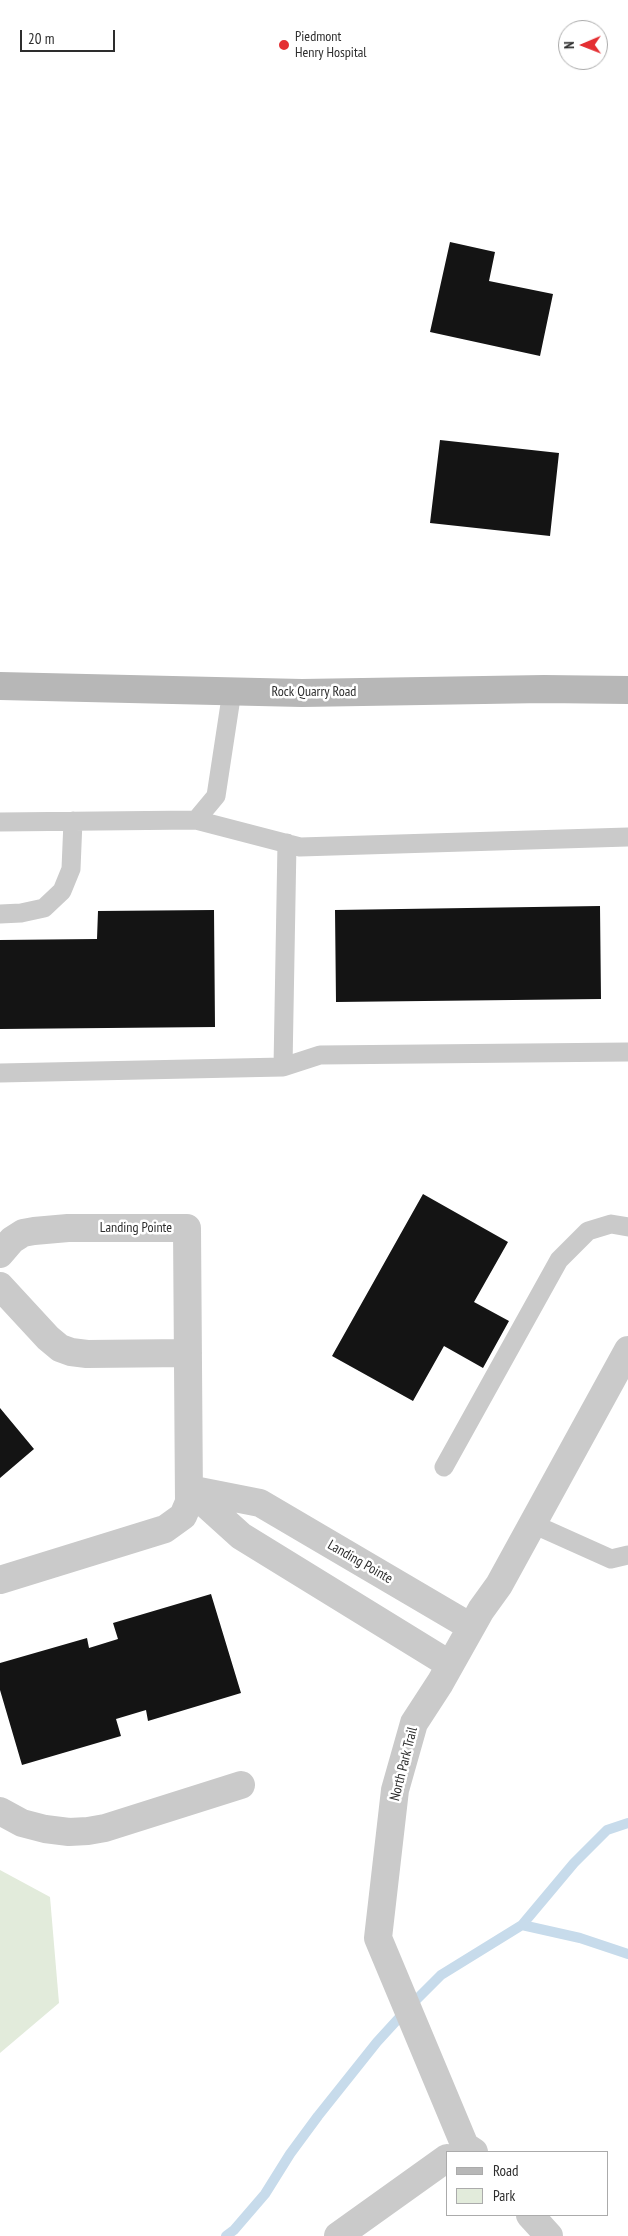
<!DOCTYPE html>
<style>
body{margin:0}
#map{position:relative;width:628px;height:2236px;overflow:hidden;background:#fff;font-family:"PT Sans Narrow",sans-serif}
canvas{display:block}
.legend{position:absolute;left:446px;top:2151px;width:162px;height:65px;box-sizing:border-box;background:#fff;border:1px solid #ababab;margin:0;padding:6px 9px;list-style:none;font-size:15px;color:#2d2d2d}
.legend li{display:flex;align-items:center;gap:10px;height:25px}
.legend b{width:25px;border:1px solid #ababab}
.north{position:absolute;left:558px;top:20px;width:50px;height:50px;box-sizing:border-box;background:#fff;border:1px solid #ababab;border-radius:50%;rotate:269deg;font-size:14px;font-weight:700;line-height:20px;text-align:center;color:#2d2d2d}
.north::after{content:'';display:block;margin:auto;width:18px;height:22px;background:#e42f32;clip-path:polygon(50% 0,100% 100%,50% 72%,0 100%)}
.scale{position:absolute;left:20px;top:30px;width:95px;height:22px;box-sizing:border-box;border:2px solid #2d2d2d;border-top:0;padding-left:6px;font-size:15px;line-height:18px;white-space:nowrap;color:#2d2d2d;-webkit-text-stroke:4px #fff;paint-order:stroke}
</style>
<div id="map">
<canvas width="628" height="2236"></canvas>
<ul class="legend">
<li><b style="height:6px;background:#b7b7b7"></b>Road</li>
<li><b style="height:14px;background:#e2ebdb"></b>Park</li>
</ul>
<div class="north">N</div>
<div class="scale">20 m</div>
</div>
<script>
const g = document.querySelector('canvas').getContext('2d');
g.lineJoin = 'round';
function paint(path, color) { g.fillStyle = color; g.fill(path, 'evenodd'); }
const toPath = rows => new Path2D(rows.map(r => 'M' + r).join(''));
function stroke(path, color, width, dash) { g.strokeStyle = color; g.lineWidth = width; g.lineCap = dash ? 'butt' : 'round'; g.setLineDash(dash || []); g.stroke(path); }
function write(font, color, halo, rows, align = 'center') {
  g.font = font + ' "PT Sans Narrow",sans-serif'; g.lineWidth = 5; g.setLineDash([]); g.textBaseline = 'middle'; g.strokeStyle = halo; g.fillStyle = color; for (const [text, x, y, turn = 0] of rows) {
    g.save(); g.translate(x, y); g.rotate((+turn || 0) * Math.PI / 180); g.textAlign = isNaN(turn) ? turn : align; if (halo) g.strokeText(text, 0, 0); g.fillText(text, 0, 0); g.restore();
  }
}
paint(toPath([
 [0,1870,50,1897,59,2003,0,2053]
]), '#e2ebdb');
stroke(toPath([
 [522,1925,580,1938,628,1954],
 [226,2236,234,2230,265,2194,290,2154,318,2116,377,2042,409,2007,441,1975,522,1925,574,1863,607,1830,628,1823]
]), '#c7dbeb', 10);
paint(toPath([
 [450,242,495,252,489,281,553,294,540,356,430,332],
 [440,440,559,453,550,536,430,523],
 [600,906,601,999,336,1002,335,910],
 [214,910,215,1027,0,1029,0,940,97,939,98,911],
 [423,1194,508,1242,474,1302,509,1321,483,1368,444,1346,413,1401,332,1356],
 [0,1408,34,1449,0,1478],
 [211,1594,241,1693,148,1721,146,1710,116,1719,121,1736,22,1765,0,1690,0,1663,87,1638,89,1648,118,1639,113,1623]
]), '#141414');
stroke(toPath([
 [196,820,300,847,628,837],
 [0,822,196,820,216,796,232,691],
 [0,914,21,913,44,908,62,891,71,869,73,821],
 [283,1067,287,843],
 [0,1073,283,1067,320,1055,628,1052],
 [444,1467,559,1260,588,1231,611,1224,628,1227],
 [533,1524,611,1559,628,1555]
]), '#cacaca', 19);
stroke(toPath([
 [0,1254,12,1240,23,1233,34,1231,68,1228,187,1228,189,1502,183,1516,165,1529,0,1580],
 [0,1286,48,1338,60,1348,71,1352,87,1354,188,1353],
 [189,1489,260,1503,471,1627],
 [189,1489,241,1536,449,1664],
 [0,1811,22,1823,45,1829,69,1832,88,1831,105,1828,241,1785],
 [474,2152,465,2146,378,1938,395,1790,414,1723,440,1683,481,1610,499,1585,628,1350],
 [530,2215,549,2236],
 [338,2236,447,2158]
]), '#cacaca', 28);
stroke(toPath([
 [0,686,302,693,544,689,628,690]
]), '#b7b7b7', 28);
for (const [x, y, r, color] of [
 [284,45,6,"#e42f32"]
]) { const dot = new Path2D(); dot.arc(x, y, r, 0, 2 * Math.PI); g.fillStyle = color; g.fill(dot); stroke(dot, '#fff', 2); }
write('14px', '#2d2d2d', '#fff', [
 ["Piedmont",295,37],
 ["Henry Hospital",295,53]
], 'left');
write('14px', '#2d2d2d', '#fff', [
 ["Rock Quarry Road",314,692],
 ["Landing Pointe",136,1228],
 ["Landing Pointe",360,1562,30],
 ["North Park Trail",404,1764,-76]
]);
</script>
